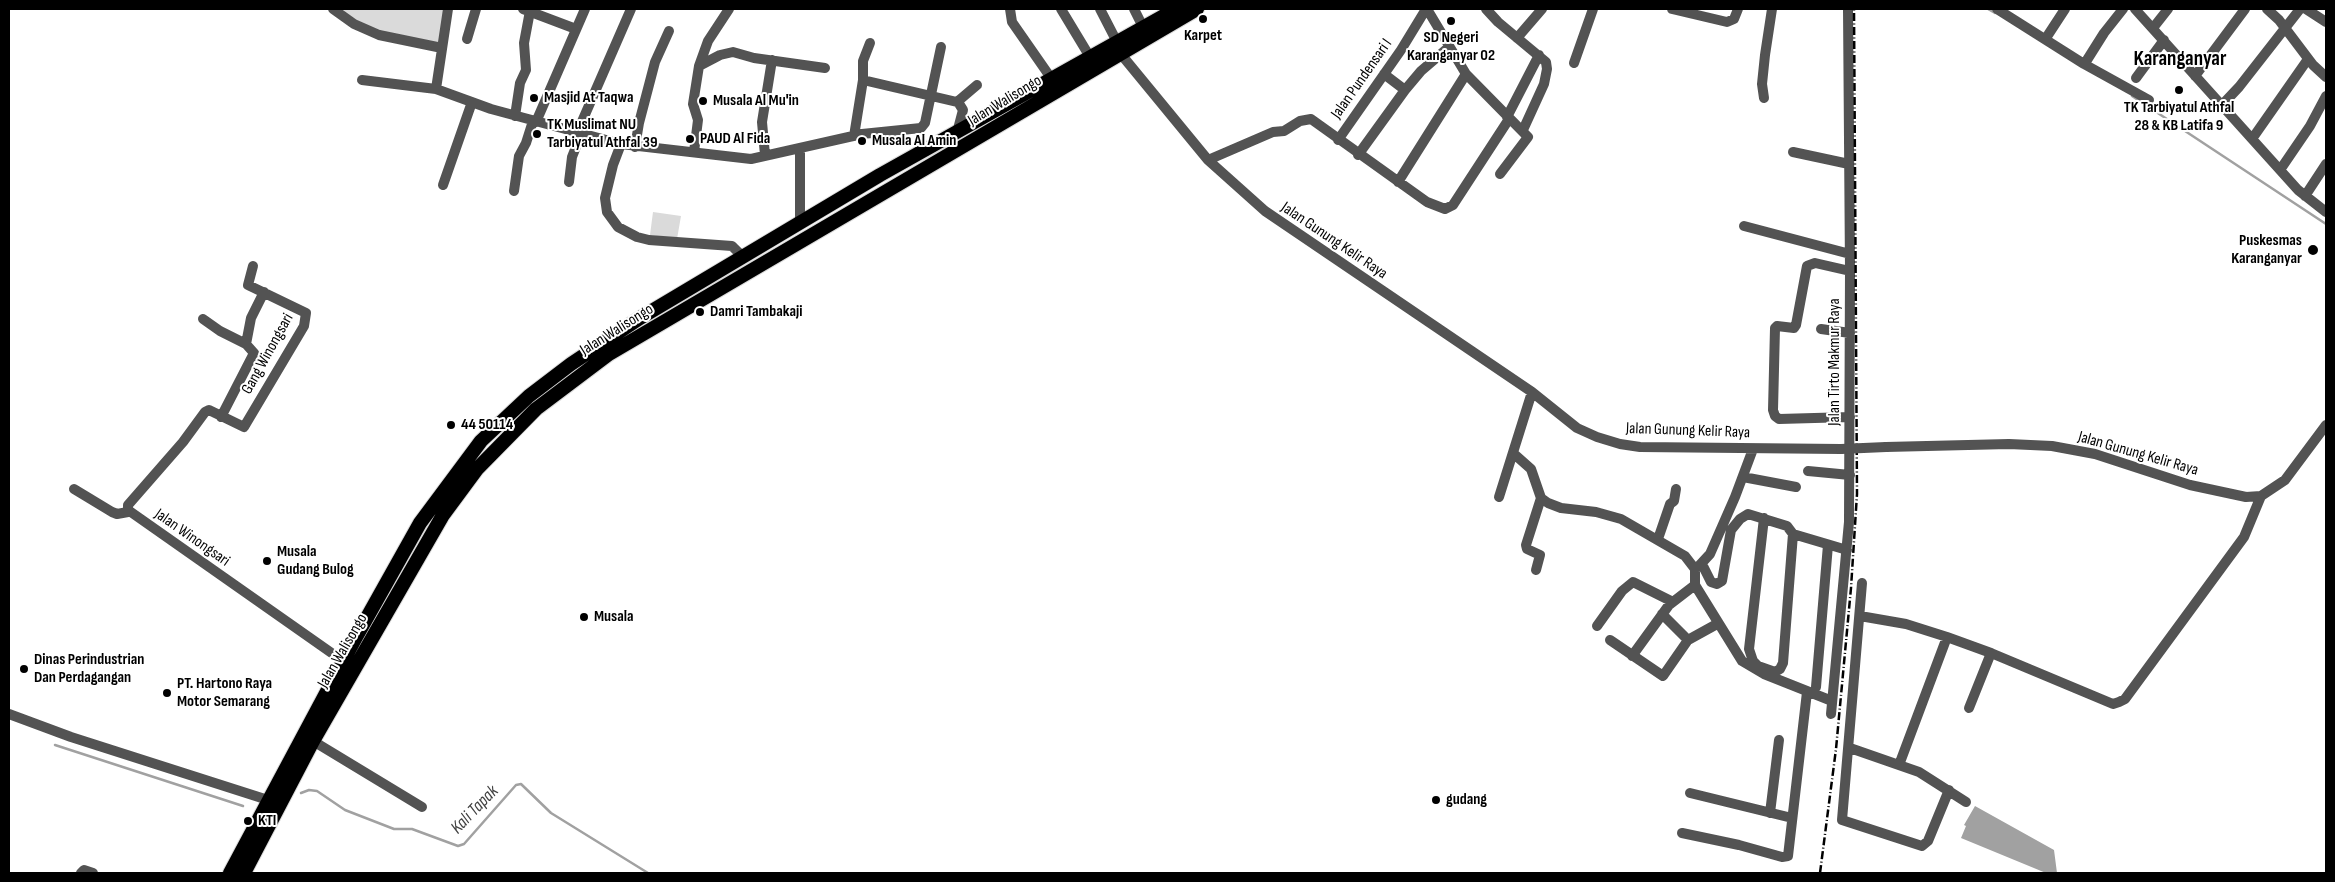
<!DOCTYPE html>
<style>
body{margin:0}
#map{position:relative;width:2335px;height:882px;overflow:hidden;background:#fff;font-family:"Sofia Sans Condensed",sans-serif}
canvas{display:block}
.frame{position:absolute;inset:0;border:10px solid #000;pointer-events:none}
</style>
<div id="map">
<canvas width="2335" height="882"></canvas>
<div class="frame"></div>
</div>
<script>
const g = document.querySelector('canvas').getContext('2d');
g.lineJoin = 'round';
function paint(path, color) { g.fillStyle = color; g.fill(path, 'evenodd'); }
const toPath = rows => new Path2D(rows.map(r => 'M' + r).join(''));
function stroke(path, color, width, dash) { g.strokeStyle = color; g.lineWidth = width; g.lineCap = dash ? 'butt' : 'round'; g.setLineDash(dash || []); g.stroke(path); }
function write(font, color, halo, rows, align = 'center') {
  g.font = font + ' "Sofia Sans Condensed",sans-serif'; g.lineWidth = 4; g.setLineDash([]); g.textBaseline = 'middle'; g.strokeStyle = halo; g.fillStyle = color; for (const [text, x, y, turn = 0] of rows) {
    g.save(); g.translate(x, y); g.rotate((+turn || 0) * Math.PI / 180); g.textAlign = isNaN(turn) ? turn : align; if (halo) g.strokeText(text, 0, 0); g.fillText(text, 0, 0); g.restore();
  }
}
paint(toPath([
 [345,9,445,9,440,46,379,34,342,12],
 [653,212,681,216,677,239,650,235]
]), '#dadada');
paint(toPath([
 [1975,806,2054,850,2057,873,2046,873,1961,838,1966,826,1964,825]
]), '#a1a1a1');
stroke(toPath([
 [1988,9,1995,13],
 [2132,96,2326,224],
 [55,745,243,806],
 [301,793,309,790,317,791,345,810,394,829,412,829,458,846,464,844,516,785,521,784,551,813,648,873]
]), '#a1a1a1', 2.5);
const trunk = toPath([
 [230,873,355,639,420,523,481,441,529,396,571,364,640,318,880,175,1176,9],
 [244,873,313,741,443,515,477,469,536,409,609,354,1197,9]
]);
stroke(trunk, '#dbdbdb', 16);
stroke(toPath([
 [333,9,354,24,379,35,442,48],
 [523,9,576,29],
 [1010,9,1012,22,1051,78],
 [1061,9,1090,57],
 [1100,9,1117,42],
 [1134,9,1143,27],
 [1427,9,1466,74,1528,137,1500,174],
 [1486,9,1498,22,1546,62,1547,69,1544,84,1523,130],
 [1672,9,1727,22,1734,19,1738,9],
 [1997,9,2084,64,2149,100],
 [2135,9,2298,190,2326,212],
 [2267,9,2279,20,2313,65,2326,77],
 [2306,9,2326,22],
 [2153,28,2168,9],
 [2048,35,2065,9],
 [1517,38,1542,9],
 [467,39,476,9],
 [1120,53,1208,160,1265,211,1532,392,1577,428,1597,437,1620,444,1640,447,1841,449],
 [2087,60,2104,33,2123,9],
 [1574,63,1593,9],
 [699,66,720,55,733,52,754,58,825,68],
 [1384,74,1405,90],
 [2195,76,2245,9],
 [2136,78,2164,40],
 [362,80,436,89,491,109,621,144,751,159,862,134,921,128,925,123,941,47],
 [863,80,957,102,977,85],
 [436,89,448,9],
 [1764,98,1762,84,1765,55,1772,9],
 [2222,105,2239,87,2300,9],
 [515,116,520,83,526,70,524,43,530,11],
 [1507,117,1539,55],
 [536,122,585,9],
 [958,129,963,110,958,102],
 [577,133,631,9],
 [854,136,863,80,863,61,870,43],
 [2252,139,2308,59],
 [1338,140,1401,50,1426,9],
 [621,144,613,165,605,198,607,212,618,227,637,237,649,240,732,246,743,257],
 [635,147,639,123,655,62,669,31],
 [694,152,698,120,693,104,699,66,708,41,729,9],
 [1793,152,1849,164],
 [765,155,762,122,772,60],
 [1358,155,1405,90,1421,71,1449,47],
 [1208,160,1273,132,1284,131,1300,121,1311,119,1427,202,1445,209,1453,205,1509,119],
 [2280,170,2310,126,2326,96],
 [569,182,572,157,581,134],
 [1398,182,1466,74],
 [443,185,472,102],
 [514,191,519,156,526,143,533,121],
 [2305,196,2326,164],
 [800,224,800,148],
 [1744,226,1850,254],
 [253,266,248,285,306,313,304,326,244,427,209,410,205,412,183,442,128,505,128,510,343,661],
 [203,319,220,331,246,344,254,353,221,417],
 [1821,329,1850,333],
 [246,344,251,318,264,292],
 [1850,417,1779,419,1775,416,1773,410,1775,328,1777,326,1794,328,1796,325,1807,266,1815,263,1850,271],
 [1886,447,2009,444,2052,446,2095,454,2190,485,2246,497,2261,496,2285,480,2326,425],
 [1513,453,1531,469,1541,498,1548,503,1561,508,1596,512,1621,519,1685,556,1695,569,1695,585,1742,661,1764,674,1832,701],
 [1808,471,1850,475],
 [1743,477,1796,487],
 [74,489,112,512,117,514,128,512],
 [1499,497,1532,392],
 [1764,518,1749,649,1753,661,1758,666,1775,672,1780,669,1783,663,1793,534],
 [1658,539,1670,504,1674,501,1676,489],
 [1702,564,1711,582,1717,584,1722,581,1731,530,1740,519,1748,514,1787,526,1793,534,1847,550],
 [1698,567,1710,554,1735,497,1753,449],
 [1536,570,1540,555,1527,549,1526,545,1541,498],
 [1862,583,1842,820,1922,846,1928,841,1949,790],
 [1662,614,1688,640],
 [1860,616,1906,624,1947,637,1991,653,2113,704,2119,702,2125,699,2244,537,2261,496],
 [1597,626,1622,591,1633,582,1673,602],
 [1610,640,1663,676,1688,640,1717,624],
 [1632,656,1669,605,1695,585],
 [1816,687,1828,545],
 [1969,708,1991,653],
 [9,714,71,737,268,800],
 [1831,714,1849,522,1850,271,1848,9],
 [313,741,422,807],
 [1850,748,1919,772,1966,802],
 [1899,765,1947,637],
 [1690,793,1792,818],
 [1770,813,1779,740],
 [1682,833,1739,845,1782,857,1788,856,1807,692],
 [81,873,84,870,93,873]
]), '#535353', 10);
stroke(trunk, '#000', 14);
stroke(toPath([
 [1820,873,1836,749,1851,588,1857,494,1854,9]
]), '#000', 2.5, [8, 2.5, 1, 2.5]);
stroke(toPath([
 [1841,449,1886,447]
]), '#535353', 10);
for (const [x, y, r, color] of [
 [1203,19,5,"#000"],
 [1451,21,5,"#000"],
 [2179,90,5,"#000"],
 [534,98,5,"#000"],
 [703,101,5,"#000"],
 [537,134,5,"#000"],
 [690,139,5,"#000"],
 [862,141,5,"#000"],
 [2313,250,6,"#000"],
 [700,312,5,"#000"],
 [451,425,5,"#000"],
 [267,561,5,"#000"],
 [584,617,5,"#000"],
 [24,669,5,"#000"],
 [167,693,5,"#000"],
 [1436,800,5,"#000"],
 [248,821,5,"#000"]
]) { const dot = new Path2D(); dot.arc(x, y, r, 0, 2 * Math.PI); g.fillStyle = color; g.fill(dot); stroke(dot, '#fff', 2); }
write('bold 16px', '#000', '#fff', [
 ["Karpet",1203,36,"center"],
 ["SD Negeri",1451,38,"center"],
 ["Karanganyar 02",1451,56,"center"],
 ["Masjid At Taqwa",544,98],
 ["Musala Al Mu'in",713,101],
 ["TK Tarbiyatul Athfal",2179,108,"center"],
 ["28 & KB Latifa 9",2179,126,"center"],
 ["TK Muslimat NU",547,125],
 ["Tarbiyatul Athfal 39",547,143],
 ["PAUD Al Fida",700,139],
 ["Musala Al Amin",872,141],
 ["Puskesmas",2302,241,"right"],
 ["Karanganyar",2302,259,"right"],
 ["Damri Tambakaji",710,312],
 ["44 50114",461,425],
 ["Musala",277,552],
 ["Gudang Bulog",277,570],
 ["Musala",594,617],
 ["Dinas Perindustrian",34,660],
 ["Dan Perdagangan",34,678],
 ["PT. Hartono Raya",177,684],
 ["Motor Semarang",177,702],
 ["gudang",1446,800],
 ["KTI",258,821]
], 'left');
write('16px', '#000', '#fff', [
 ["Jalan Pundensari I",1362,79,-55],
 ["Jalan Walisongo",1005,101,-31],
 ["Jalan Gunung Kelir Raya",1334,241,34],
 ["Jalan Walisongo",617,330,-32],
 ["Gang Winongsari",268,354,-61],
 ["Jalan Tirto Makmur Raya",1835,362,-90],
 ["Jalan Gunung Kelir Raya",1688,431,2],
 ["Jalan Gunung Kelir Raya",2138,454,16],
 ["Jalan Winongsari",192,538,35],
 ["Jalan Walisongo",343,651,-60]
]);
write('italic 18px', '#424242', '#fff', [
 ["Kali Tapak",475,810,-46]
]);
write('bold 21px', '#000', '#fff', [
 ["Karanganyar",2180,60]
]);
</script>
